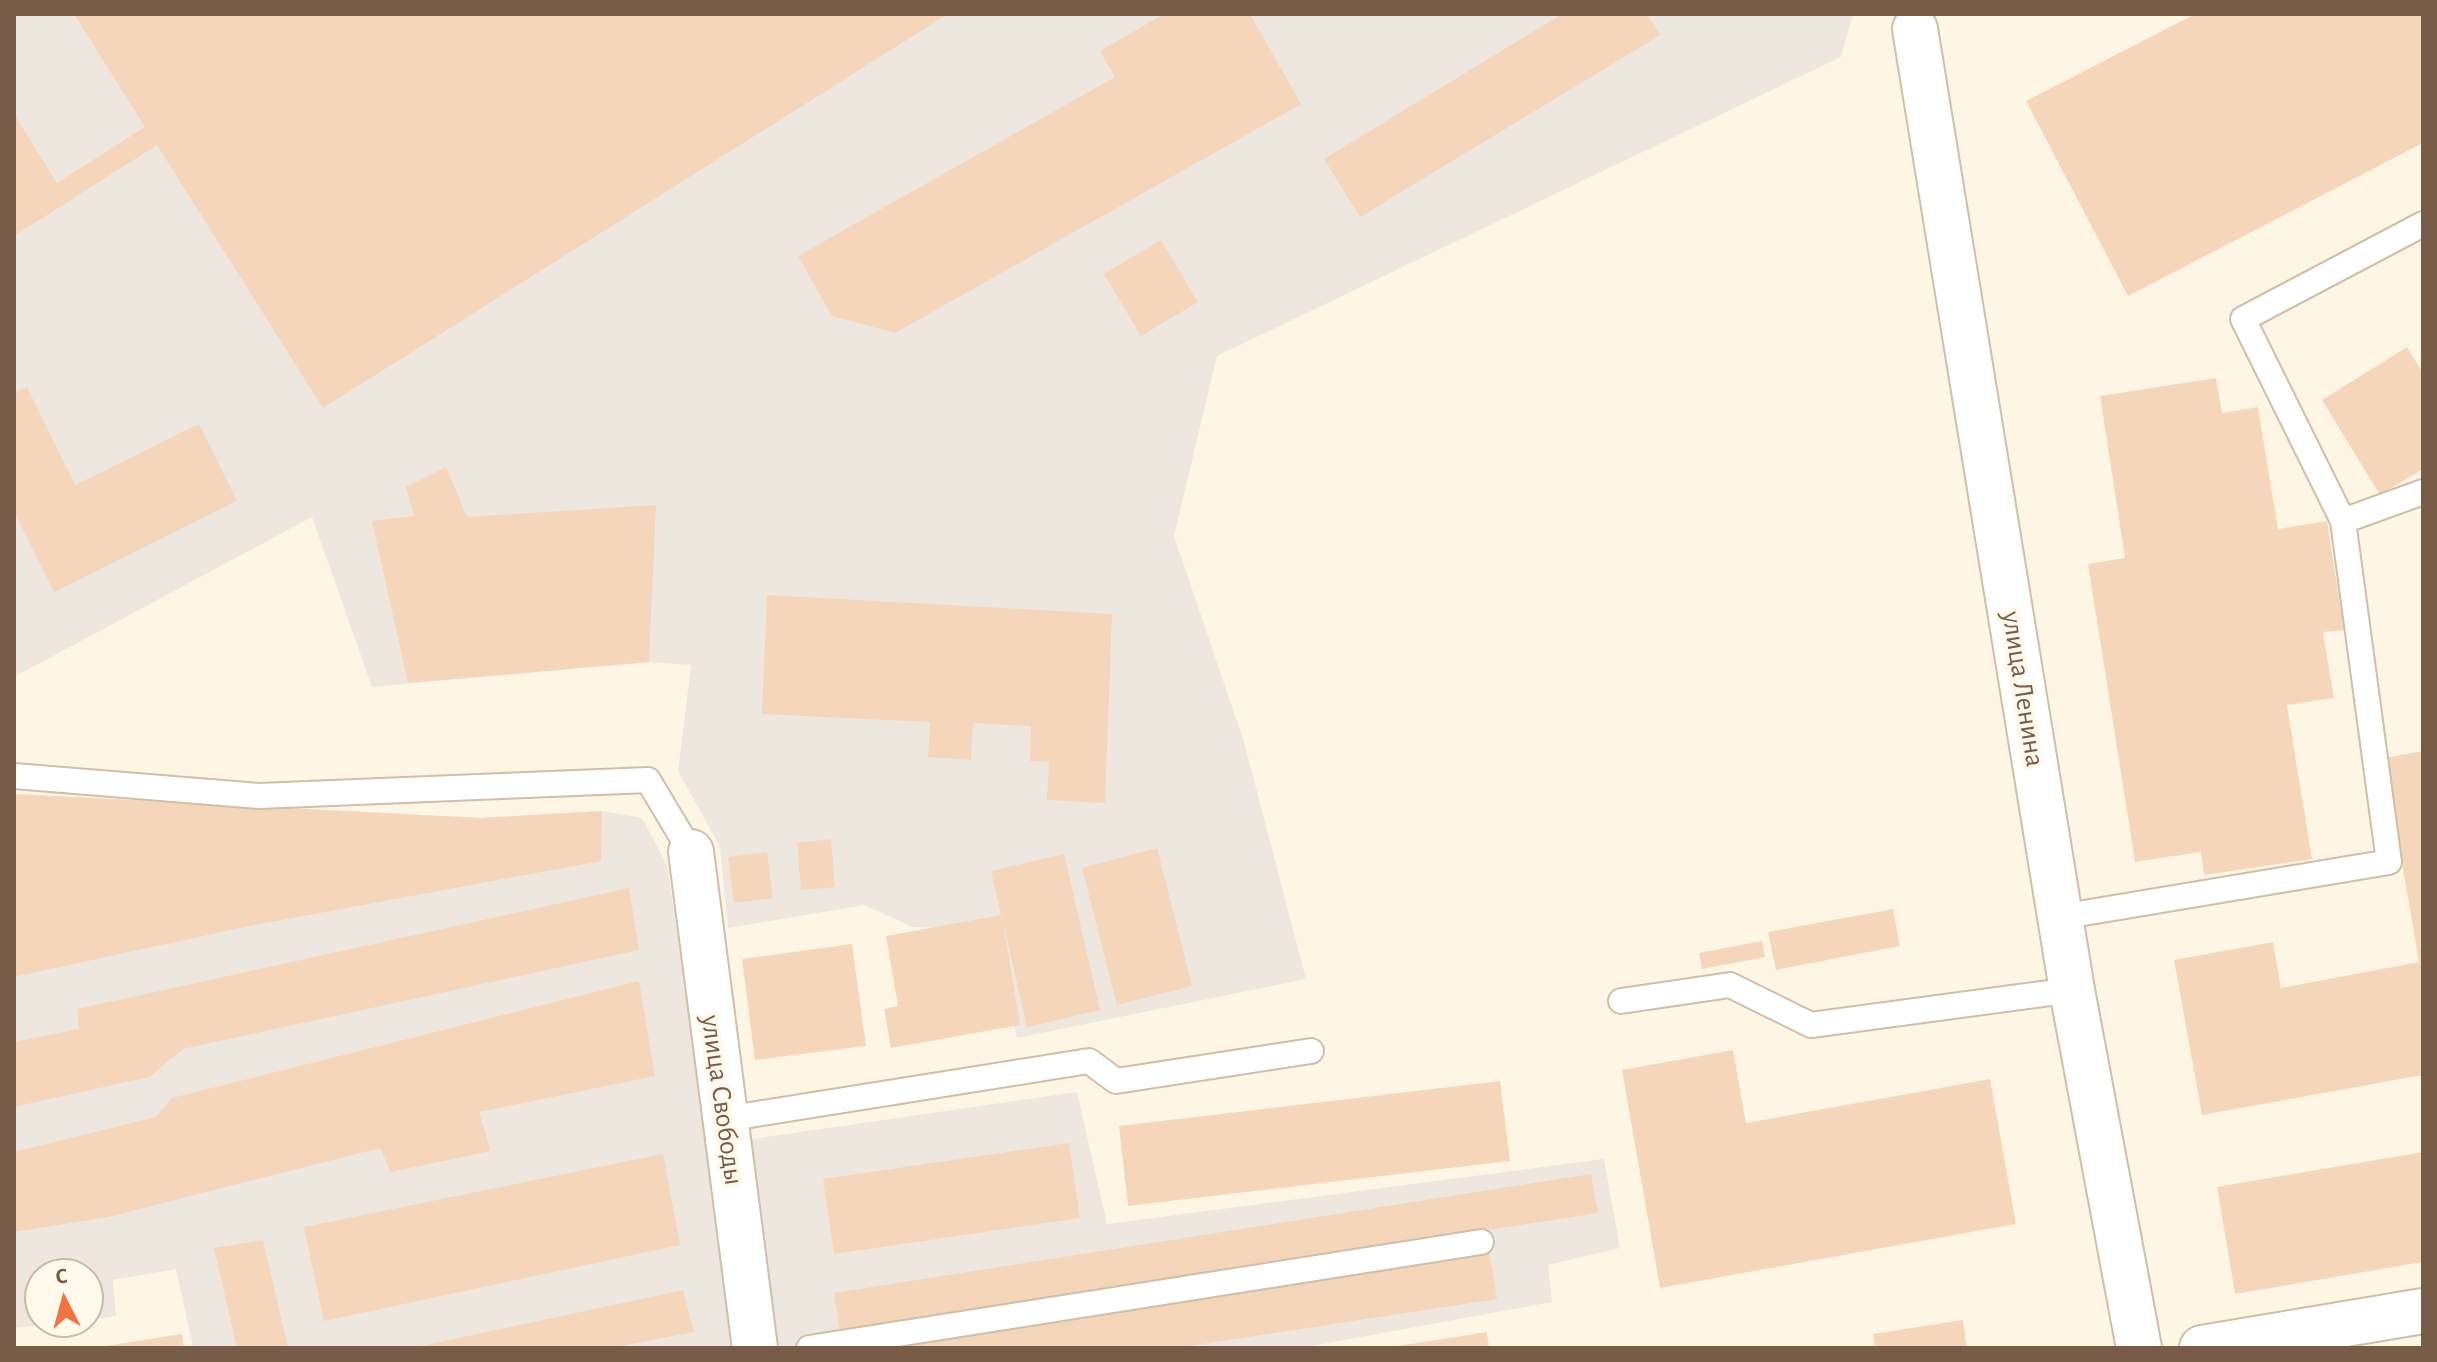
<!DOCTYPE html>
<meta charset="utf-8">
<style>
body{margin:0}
#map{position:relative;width:2437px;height:1362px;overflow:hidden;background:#fef6e4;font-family:"Alegreya Sans",sans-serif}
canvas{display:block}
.frame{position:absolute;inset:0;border:16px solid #795c47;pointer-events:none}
.north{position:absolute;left:24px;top:1258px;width:80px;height:80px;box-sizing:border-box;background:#fff9ec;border:2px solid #c9baaa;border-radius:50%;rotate:354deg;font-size:22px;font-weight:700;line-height:32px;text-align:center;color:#795c47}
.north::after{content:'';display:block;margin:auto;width:28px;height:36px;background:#f07441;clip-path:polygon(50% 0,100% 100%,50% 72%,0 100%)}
</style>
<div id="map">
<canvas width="2437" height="1362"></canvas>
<div class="frame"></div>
<div class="north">С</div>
</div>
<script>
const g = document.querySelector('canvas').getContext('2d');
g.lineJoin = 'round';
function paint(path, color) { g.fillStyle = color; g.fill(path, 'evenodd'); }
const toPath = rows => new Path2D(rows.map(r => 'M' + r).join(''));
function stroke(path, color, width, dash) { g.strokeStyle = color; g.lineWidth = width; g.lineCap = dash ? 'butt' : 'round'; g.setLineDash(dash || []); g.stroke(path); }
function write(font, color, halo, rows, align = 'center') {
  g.font = font + ' "Alegreya Sans",sans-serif'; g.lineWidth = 8; g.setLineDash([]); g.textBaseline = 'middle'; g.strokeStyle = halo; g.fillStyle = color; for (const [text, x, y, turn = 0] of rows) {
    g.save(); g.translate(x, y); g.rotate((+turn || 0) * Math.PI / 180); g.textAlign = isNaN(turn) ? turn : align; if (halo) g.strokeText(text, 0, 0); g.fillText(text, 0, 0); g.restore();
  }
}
paint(toPath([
 [14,14,1853,14,1841,57,1217,356,1174,536,1244,742,1306,979,1017,1038,991,929,913,927,864,905,728,928,720,847,678,771,691,665,649,662,372,687,312,517,14,677],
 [14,794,481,818,602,811,642,818,667,865,740,1348,193,1348,176,1269,113,1280,116,1316,88,1320,88,1274,40,1274,40,1322,66,1322,14,1328],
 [1077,1092,1107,1224,1604,1159,1620,1248,1548,1265,1552,1302,1301,1348,773,1348,745,1140]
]), '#ede7df');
paint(toPath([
 [74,14,948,14,323,408,157,145,14,236,14,114,57,183,145,127],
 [1164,14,1250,14,1301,104,895,333,832,316,798,256,1115,77,1100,51],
 [1562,14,1647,14,1660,35,1360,217,1324,159],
 [2195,14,2423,14,2423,143,2128,296,2026,101],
 [1161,240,1198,302,1141,336,1104,274],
 [2407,347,2423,373,2423,469,2380,495,2322,400],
 [2216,378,2222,413,2258,407,2278,529,2327,521,2344,630,2323,632,2334,698,2287,705,2312,859,2204,875,2201,852,2135,862,2088,564,2125,558,2100,396],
 [27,387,75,485,199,424,237,501,54,592,14,511,14,393],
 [446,467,467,517,656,505,649,662,408,683,372,521,414,516,406,487],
 [767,595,1112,614,1105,803,1047,800,1049,762,1030,761,1031,726,973,723,971,760,928,757,930,722,762,714],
 [2423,751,2423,1075,2202,1115,2174,960,2273,942,2281,988,2419,962,2384,758],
 [14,794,481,818,602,811,601,861,249,926,14,977],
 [831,839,835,887,801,890,797,843],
 [1157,848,1192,986,1117,1005,1082,868],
 [767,852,773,898,734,903,728,857],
 [1064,854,1100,1010,1027,1027,1003,922,1020,1025,891,1048,884,1009,898,1006,886,936,1001,915,991,871],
 [629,888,639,950,183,1049,149,1077,14,1107,14,1042,79,1029,77,1009],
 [1893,909,1900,946,1776,970,1768,932],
 [1762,941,1765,957,1702,969,1699,953],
 [852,944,866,1046,755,1060,742,959],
 [639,981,655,1076,479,1112,491,1151,391,1172,380,1148,108,1217,14,1232,14,1152,156,1117,172,1098],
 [1733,1050,1746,1123,1990,1079,2016,1224,1660,1288,1622,1070],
 [1500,1081,1510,1161,1128,1206,1119,1126],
 [1069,1143,1080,1218,834,1254,823,1179],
 [2423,1152,2423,1262,2235,1294,2217,1187],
 [663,1154,680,1245,324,1321,304,1227],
 [1591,1174,1598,1213,840,1331,834,1293],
 [263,1240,288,1348,237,1348,214,1248],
 [1489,1251,1497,1299,1176,1348,864,1348],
 [683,1290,694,1332,611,1348,412,1348],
 [1963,1320,1967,1348,1875,1348,1873,1334],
 [1487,1332,1489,1348,1397,1348,1397,1346],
 [182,1334,184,1348,106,1348,105,1346]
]), '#f5d6ba');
const service = toPath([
 [2423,224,2243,319,2343,521,2423,492],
 [14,776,259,796,648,780,691,852],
 [2060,917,2389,862,2343,521],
 [1621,1001,1730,985,1811,1025,2072,990],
 [725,1119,1089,1061,1116,1081,1311,1051],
 [809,1348,1481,1242]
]);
const minor = toPath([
 [1915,29,2072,990,2139,1348],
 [691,852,755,1348],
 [2202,1348,2423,1311]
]);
stroke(service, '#d0bea9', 28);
stroke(minor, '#d0bea9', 48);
stroke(service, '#fff', 24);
stroke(minor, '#fff', 44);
write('28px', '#795c47', '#fff9ec', [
 ["улица Ленина",2023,689,81],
 ["улица Свободы",722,1100,82]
]);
</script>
